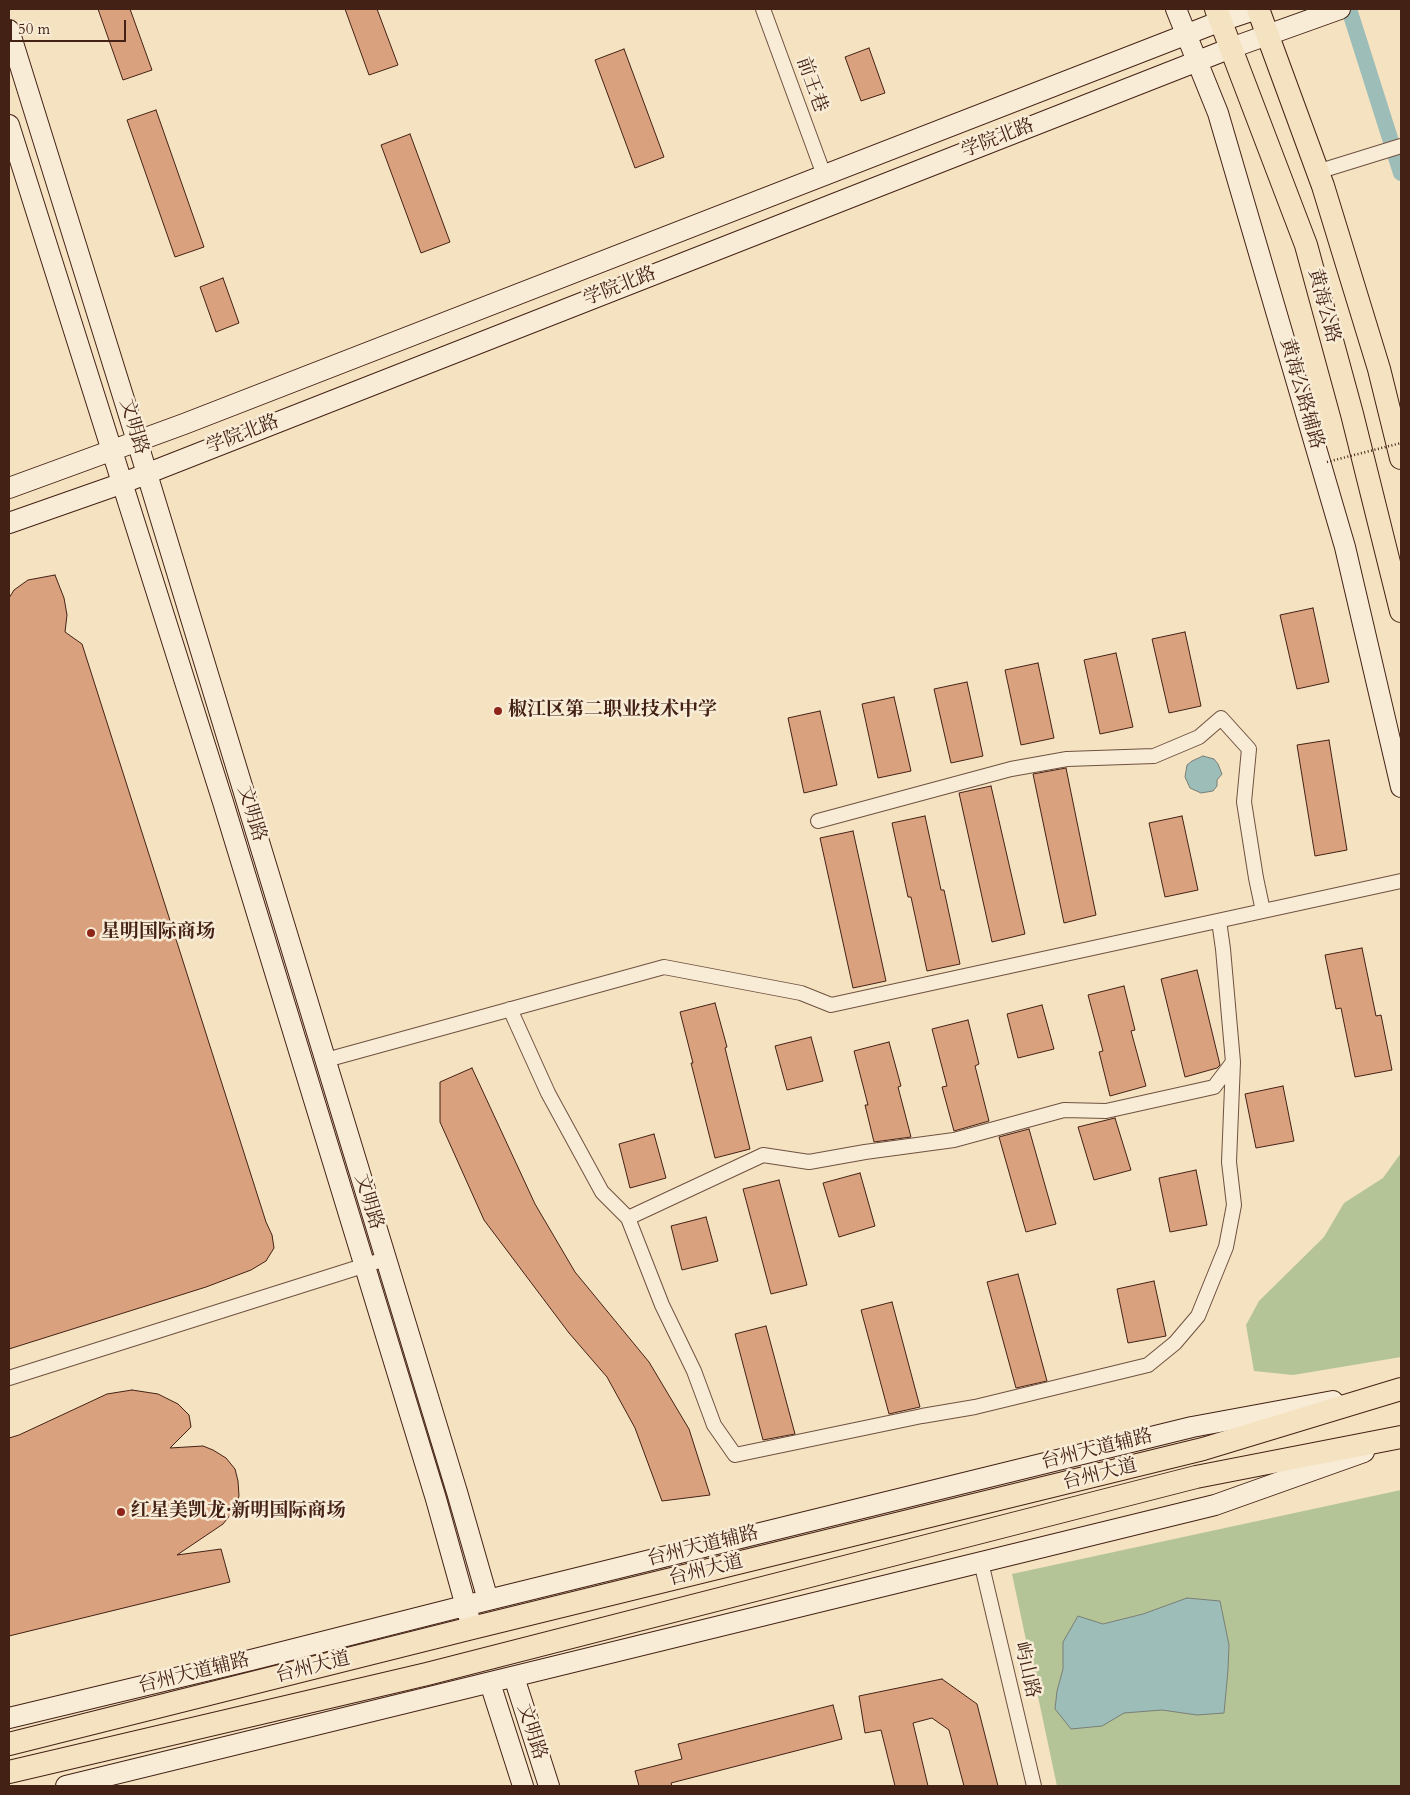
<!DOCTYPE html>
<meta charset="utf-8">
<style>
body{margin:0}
#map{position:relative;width:1410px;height:1795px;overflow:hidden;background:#f4e2c0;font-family:Cardo,serif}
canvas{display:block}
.frame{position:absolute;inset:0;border:10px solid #442115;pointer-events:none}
.scale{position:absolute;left:10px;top:20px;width:116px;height:22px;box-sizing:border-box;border:2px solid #442115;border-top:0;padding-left:6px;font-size:15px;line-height:18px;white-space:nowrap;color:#442115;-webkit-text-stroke:4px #f8ecd6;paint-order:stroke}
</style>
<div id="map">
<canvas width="1410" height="1795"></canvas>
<div class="frame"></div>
<div class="scale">50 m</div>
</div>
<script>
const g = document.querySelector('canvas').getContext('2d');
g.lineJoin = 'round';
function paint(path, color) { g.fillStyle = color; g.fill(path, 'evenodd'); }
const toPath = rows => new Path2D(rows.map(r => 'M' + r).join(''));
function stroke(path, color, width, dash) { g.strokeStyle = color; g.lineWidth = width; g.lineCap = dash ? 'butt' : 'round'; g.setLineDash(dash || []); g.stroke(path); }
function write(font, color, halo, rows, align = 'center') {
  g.font = font + ' Cardo,"Noto Serif SC",serif'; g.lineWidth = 5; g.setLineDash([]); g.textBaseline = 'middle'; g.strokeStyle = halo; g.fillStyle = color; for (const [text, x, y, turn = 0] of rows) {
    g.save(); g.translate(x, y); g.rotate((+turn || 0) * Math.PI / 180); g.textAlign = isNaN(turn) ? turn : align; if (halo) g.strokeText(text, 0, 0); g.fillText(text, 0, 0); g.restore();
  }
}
paint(toPath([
 [1401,1153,1401,1357,1293,1375,1254,1371,1246,1325,1259,1301,1324,1237,1344,1203,1383,1178],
 [1401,1490,1401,1786,1057,1786,1012,1574]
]), '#b5c497');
const water = toPath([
 [1203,756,1214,759,1218,764,1222,774,1217,780,1217,786,1213,791,1201,793,1190,788,1185,777,1187,765,1192,761,1203,756],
 [1187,1598,1220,1601,1229,1645,1228,1670,1224,1713,1197,1715,1162,1710,1124,1713,1102,1726,1071,1729,1055,1709,1057,1691,1063,1669,1063,1642,1078,1616,1103,1624,1143,1614,1187,1598]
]);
paint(water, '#9dbdb8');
stroke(water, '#797f77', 1);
stroke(toPath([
 [1349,9,1401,173]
]), '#9dbdb8', 16);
const building = toPath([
 [98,9,130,9,152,70,123,80,98,9],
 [345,9,377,9,398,65,369,75,345,9],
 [869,48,885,93,861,101,845,57,869,48],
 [624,49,664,157,635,168,595,60,624,49],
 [156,110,204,247,175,257,127,120,156,110],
 [410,134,450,242,421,253,381,145,410,134],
 [223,278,239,323,216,332,200,287,223,278],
 [55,575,64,598,67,615,65,632,82,644,266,1222,272,1235,274,1248,266,1261,251,1270,206,1287,9,1349,9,598,14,590,28,580,55,575],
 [1313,608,1329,682,1297,689,1280,615,1313,608],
 [1185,632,1201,706,1169,713,1152,639,1185,632],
 [1116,653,1133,727,1100,734,1084,660,1116,653],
 [1038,663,1054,738,1021,745,1005,670,1038,663],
 [967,682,983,756,951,763,934,689,967,682],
 [894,697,911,771,878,778,862,704,894,697],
 [820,711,837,785,804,793,788,718,820,711],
 [1329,740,1347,850,1315,856,1297,745,1329,740],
 [1066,768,1096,915,1064,923,1033,774,1066,768],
 [991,786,1025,934,992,942,959,793,991,786],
 [925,816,941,890,944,890,960,964,927,971,911,897,908,897,892,823,925,816],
 [1182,816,1198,890,1165,897,1149,823,1182,816],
 [853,831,886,981,853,988,820,838,853,831],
 [1362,948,1376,1016,1381,1015,1392,1070,1355,1077,1341,1008,1336,1009,1325,955,1362,948],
 [1197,970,1220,1065,1217,1068,1185,1077,1161,979,1197,970],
 [1124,986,1135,1030,1131,1031,1146,1086,1110,1096,1099,1052,1103,1051,1088,995,1124,986],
 [715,1003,727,1047,725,1048,750,1149,715,1158,691,1063,693,1063,680,1012,715,1003],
 [1042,1005,1054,1049,1018,1058,1007,1014,1042,1005],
 [968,1020,979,1064,975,1066,989,1121,954,1131,942,1087,947,1086,932,1029,968,1020],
 [811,1037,823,1081,787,1090,775,1046,811,1037],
 [889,1042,901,1086,898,1087,911,1137,874,1142,865,1105,868,1105,854,1051,889,1042],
 [472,1068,535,1204,575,1272,649,1362,689,1429,710,1495,662,1501,635,1428,607,1377,569,1333,484,1220,440,1122,440,1082,472,1068],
 [1283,1086,1294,1141,1256,1148,1245,1094,1283,1086],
 [1115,1118,1131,1170,1094,1180,1078,1127,1115,1118],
 [1029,1129,1056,1224,1026,1232,999,1137,1029,1129],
 [654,1134,666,1178,630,1188,619,1144,654,1134],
 [1196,1170,1207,1225,1170,1232,1159,1178,1196,1170],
 [860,1173,875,1226,839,1237,823,1183,860,1173],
 [779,1180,807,1285,771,1294,743,1189,779,1180],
 [706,1217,718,1261,682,1270,671,1226,706,1217],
 [1018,1274,1047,1381,1016,1388,987,1282,1018,1274],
 [1154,1281,1166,1336,1128,1343,1117,1289,1154,1281],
 [892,1302,920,1407,889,1414,861,1310,892,1302],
 [766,1326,795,1434,763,1440,735,1334,766,1326],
 [132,1390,158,1394,178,1404,189,1415,191,1427,170,1448,203,1446,213,1450,226,1458,235,1469,238,1481,239,1496,235,1509,223,1524,177,1555,221,1549,230,1582,9,1636,9,1438,19,1435,107,1394,132,1390],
 [942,1679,977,1704,998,1786,964,1786,949,1730,932,1718,913,1723,928,1786,895,1786,881,1730,865,1733,859,1696,942,1679],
 [833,1705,842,1739,671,1783,672,1786,639,1786,635,1771,682,1759,678,1744,833,1705]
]);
paint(building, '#daa17e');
stroke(building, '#442115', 1);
const street = toPath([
 [763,9,824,175],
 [1317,172,1401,146],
 [818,821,1011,769,1067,759,1154,756,1199,737,1221,718,1249,749,1244,802,1256,878,1263,911],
 [510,1009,548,1093,602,1192,628,1218,662,1305,694,1371,714,1425,735,1455,922,1416,975,1407,1148,1365,1175,1343,1198,1316,1226,1247,1234,1205,1229,1162,1233,1062],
 [326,1060,664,967,801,993,831,1005,1401,881],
 [628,1218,763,1155,809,1162,865,1152,954,1140,1064,1110,1106,1111,1214,1087,1233,1062,1223,949,1219,921],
 [9,1378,385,1259],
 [981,1562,1034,1786]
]);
const secondary = toPath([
 [1176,9,1218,113,1345,547,1401,787],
 [9,30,137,441,457,1492,488,1600],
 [9,125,223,802,436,1499,472,1628],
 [9,488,184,424,1221,21,1257,9],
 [9,523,123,483,1231,48,1340,9],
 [514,1677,549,1786],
 [490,1683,523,1786],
 [9,1718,251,1660,488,1600,1192,1427,1333,1401],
 [66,1786,1215,1505,1364,1452]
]);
const primary = toPath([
 [1216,9,1306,245,1352,414,1401,611],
 [1258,9,1323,186,1379,369,1401,458],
 [9,1744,472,1628,1203,1449,1401,1389],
 [9,1772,427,1674,1196,1477,1401,1437]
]);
stroke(street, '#705140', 16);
stroke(secondary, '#442115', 22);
stroke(primary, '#442115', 24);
stroke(street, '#f8ecd6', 14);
stroke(secondary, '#f8ecd6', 20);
stroke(primary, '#f4e2c0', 22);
stroke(toPath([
 [1327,462,1401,443]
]), '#442115', 2.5, [1, 2.5]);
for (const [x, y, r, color] of [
 [498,711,5,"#8f2418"],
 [91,933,5,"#8f2418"],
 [121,1512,5,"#8f2418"]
]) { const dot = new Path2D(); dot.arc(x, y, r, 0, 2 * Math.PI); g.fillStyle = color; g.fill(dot); stroke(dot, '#f8ecd6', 2); }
write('19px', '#442115', '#f8ecd6', [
 ["前王巷",811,85,70],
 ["学院北路",998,139,-21],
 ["学院北路",620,287,-21],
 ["黄海公路",1323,306,75],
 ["黄海公路辅路",1301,394,74],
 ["文明路",133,427,73],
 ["学院北路",243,435,-21],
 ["文明路",251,814,73],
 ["文明路",368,1202,73],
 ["台州大道辅路",1097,1450,-14],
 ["台州大道",1100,1475,-14],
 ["台州大道辅路",703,1547,-14],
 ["台州大道",706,1571,-14],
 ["台州大道",313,1668,-14],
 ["屿山路",1026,1670,77],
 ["台州大道辅路",194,1674,-14],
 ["文明路",531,1732,72]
]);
write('bold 19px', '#442115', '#f8ecd6', [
 ["椒江区第二职业技术中学",508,711],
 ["星明国际商场",101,933],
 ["红星美凯龙·新明国际商场",131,1512]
], 'left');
</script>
